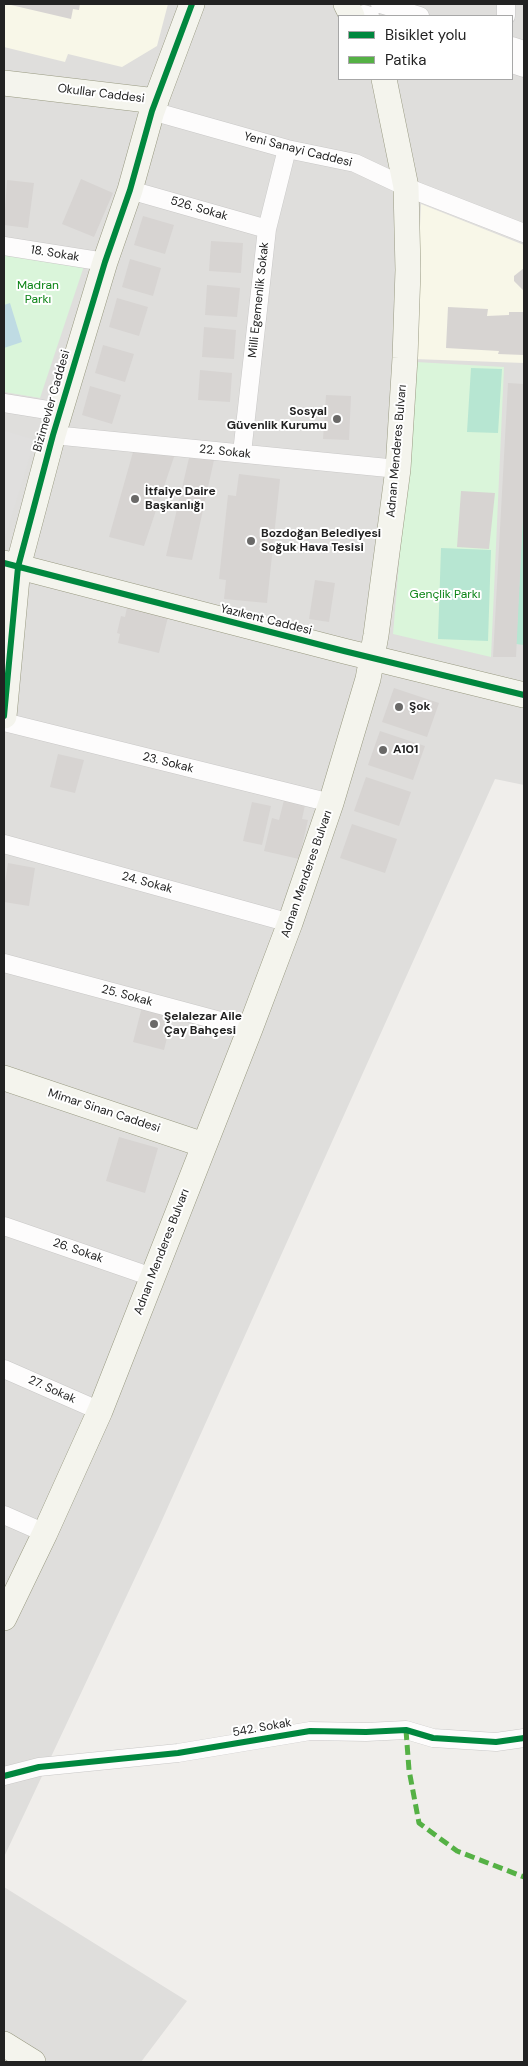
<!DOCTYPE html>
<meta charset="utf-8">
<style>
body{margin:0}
#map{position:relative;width:528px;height:2066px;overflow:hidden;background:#f0eeeb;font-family:"DM Sans",sans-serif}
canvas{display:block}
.frame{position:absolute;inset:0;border:5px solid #222;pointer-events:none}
.legend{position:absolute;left:338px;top:15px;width:175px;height:65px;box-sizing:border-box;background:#fff;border:1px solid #a7a7a7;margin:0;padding:6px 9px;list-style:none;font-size:15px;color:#222}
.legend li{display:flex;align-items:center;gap:10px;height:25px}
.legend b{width:25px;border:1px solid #a7a7a7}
</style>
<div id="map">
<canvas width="528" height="2066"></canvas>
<div class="frame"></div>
<ul class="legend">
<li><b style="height:6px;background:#00873e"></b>Bisiklet yolu</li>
<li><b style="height:6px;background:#55b145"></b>Patika</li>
</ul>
</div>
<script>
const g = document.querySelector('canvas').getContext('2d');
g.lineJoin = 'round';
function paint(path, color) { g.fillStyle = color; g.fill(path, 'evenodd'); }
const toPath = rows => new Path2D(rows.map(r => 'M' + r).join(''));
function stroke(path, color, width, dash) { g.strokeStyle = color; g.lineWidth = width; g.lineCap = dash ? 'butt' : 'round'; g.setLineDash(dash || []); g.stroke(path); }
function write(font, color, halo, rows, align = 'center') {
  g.font = font + ' "DM Sans",sans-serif'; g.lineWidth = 4; g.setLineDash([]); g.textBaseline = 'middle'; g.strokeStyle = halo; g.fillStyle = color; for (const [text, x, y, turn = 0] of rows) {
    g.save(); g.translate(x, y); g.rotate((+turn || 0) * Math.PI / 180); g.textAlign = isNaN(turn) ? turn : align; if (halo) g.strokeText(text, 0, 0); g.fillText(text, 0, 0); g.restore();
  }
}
paint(toPath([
 [4,4,524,4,524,785,495,779,158,1529,4,1857],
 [339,16,512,16,512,79,339,79],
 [4,1887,187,2001,141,2062,4,2062]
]), '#dfdedc');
paint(toPath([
 [4,4,168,4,157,46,122,67,68,54,65,62,4,47],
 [421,204,524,245,524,363,414,359]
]), '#f8f7e8');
paint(toPath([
 [4,250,85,263,40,398,4,392],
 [416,362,504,367,491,657,393,634]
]), '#daf5da');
paint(toPath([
 [471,368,502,369,498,433,467,432],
 [524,495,524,645,516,644],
 [441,548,491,550,488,641,438,639]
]), '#b7e6d2');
paint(toPath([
 [5,431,35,440,5,538,4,538]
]), '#e0dfde');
paint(toPath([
 [10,303,22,342,4,348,4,305]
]), '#bfdbe3');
paint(toPath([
 [12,4,80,4,79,10,73,9,71,19,11,5],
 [81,179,113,193,94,237,62,224],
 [7,180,34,183,28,228,4,225],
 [143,216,174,225,165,254,134,245],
 [211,241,243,243,241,273,209,271],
 [130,259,161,268,153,296,122,287],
 [524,268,524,291,514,281,514,276],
 [207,285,240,288,237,317,205,315],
 [117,298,148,307,139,336,109,327],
 [448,307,488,309,487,316,509,315,509,312,524,312,524,355,498,354,499,351,446,348],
 [204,327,236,330,234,359,202,357],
 [103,345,134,354,125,382,95,373],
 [200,370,232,373,230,402,198,400],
 [508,383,524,384,524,495,516,657,493,657],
 [90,386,121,395,112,424,82,415],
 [326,395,351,396,349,440,323,439],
 [133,452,175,454,144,546,109,537],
 [189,458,214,460,192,560,166,556],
 [239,474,280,479,267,603,224,599,226,580,219,579,228,495,236,496],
 [461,491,495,493,489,549,457,547],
 [315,580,335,583,329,622,309,619],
 [127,607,168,617,159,653,118,643,120,634,117,633,121,616,125,617],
 [394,688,439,703,427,737,382,722],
 [380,731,425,746,413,780,368,765],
 [58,754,84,760,75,793,50,787],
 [366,777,411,792,399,826,354,811],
 [284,800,305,805,302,819,308,820,299,859,264,851,272,818,279,820],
 [252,802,271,806,262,845,243,841],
 [352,824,397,839,385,873,340,858],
 [8,863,35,868,29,906,4,902,4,889],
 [142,1007,173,1014,164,1050,133,1042],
 [119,1137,158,1148,145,1193,106,1181]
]), '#d7d4d2');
const street = toPath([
 [380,4,420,16],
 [364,14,370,16],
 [506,16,506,4],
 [512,46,524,50],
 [512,64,524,68],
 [152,111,287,149,355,163,406,187,524,233],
 [130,190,267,229],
 [4,246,105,262],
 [4,403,60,412],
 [53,435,398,469],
 [242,453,267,229,287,149],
 [4,722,331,803],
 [4,844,290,923],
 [4,963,250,1029],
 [4,1226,152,1277],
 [4,1369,100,1411],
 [4,1515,45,1533],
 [4,1776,39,1767,178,1753,310,1731,366,1732,406,1730,433,1738,496,1742,524,1738]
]);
const secondary = toPath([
 [346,4,352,16],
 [4,83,156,101],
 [4,563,344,651,524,695],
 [4,716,18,567,53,435,105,262,130,190,152,111,192,4],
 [4,1078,204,1145],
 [4,1618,45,1533,100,1411,250,1029,290,923,331,803,368,679,376,635,398,469,405,358,408,270,406,187,384,79],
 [4,2044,33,2062]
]);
stroke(street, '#c9c8c7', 19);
stroke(secondary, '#999a82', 26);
stroke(street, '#fdfcfc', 18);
stroke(secondary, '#f4f4ed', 25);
stroke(toPath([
 [406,1730,409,1770,419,1823,457,1851,524,1877]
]), '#55b145', 5, [10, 5]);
stroke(toPath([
 [4,563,344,651,524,695],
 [4,716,18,567,53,435,105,262,130,190,152,111,192,4],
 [4,1776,39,1767,178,1753,310,1731,366,1732,406,1730,433,1738,496,1742,524,1738]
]), '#00873e', 6);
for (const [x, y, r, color] of [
 [337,419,5,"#6a6968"],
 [135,499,5,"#6a6968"],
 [251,541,5,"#6a6968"],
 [399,707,5,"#6a6968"],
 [383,750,5,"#6a6968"],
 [154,1024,5,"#6a6968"]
]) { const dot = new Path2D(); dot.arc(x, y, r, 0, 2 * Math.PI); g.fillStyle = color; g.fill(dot); stroke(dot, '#fff', 2); }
write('12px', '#222', '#fff', [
 ["Okullar Caddesi",101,94,7],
 ["Yeni Sanayi Caddesi",298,150,14],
 ["526. Sokak",199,209,16],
 ["18. Sokak",55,254,9],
 ["Milli Egemenlik Sokak",259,300,-84],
 ["Bizimevler Caddesi",52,401,-74],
 ["Adnan Menderes Bulvarı",397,451,-85],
 ["22. Sokak",225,452,6],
 ["Yazıkent Caddesi",266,620,14],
 ["23. Sokak",168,763,14],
 ["Adnan Menderes Bulvarı",307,874,-71],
 ["24. Sokak",147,883,15],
 ["25. Sokak",127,996,15],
 ["Mimar Sinan Caddesi",104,1111,18],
 ["26. Sokak",78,1251,19],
 ["Adnan Menderes Bulvarı",162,1252,-69],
 ["27. Sokak",52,1390,24],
 ["542. Sokak",262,1728,-10]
]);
write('12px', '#0c8416', '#fff', [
 ["Madran",38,286],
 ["Parkı",38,300],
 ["Gençlik Parkı",445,595]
]);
write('bold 12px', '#222', '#fff', [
 ["Sosyal",327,412,"right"],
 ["Güvenlik Kurumu",327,426,"right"],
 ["İtfaiye Daire",145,492],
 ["Başkanlığı",145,506],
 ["Bozdoğan Belediyesi",261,534],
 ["Soğuk Hava Tesisi",261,548],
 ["Şok",409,707],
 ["A101",393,750],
 ["Şelalezar Aile",164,1017],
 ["Çay Bahçesi",164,1031]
], 'left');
</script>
